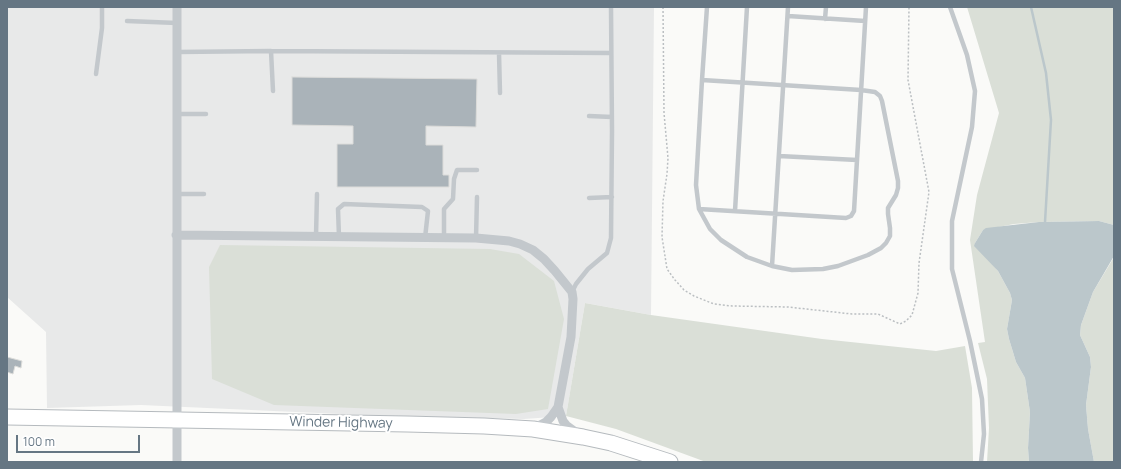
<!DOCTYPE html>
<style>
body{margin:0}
#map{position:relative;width:1121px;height:469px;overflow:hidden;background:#fafaf8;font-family:Manrope,sans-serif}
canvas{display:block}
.frame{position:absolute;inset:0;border:8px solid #657683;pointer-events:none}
.scale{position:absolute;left:16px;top:435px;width:124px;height:18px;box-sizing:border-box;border:2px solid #657683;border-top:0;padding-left:5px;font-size:12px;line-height:14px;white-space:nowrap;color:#657683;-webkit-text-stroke:3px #fff;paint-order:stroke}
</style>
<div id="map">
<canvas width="1121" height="469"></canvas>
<div class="frame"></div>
<div class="scale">100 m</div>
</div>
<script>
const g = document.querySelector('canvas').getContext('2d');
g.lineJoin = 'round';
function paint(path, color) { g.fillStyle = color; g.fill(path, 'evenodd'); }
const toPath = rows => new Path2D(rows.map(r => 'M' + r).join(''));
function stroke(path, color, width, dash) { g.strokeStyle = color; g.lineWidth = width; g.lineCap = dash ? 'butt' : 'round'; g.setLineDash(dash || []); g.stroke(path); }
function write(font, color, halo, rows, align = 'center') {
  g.font = font + ' Manrope,sans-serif'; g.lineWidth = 4; g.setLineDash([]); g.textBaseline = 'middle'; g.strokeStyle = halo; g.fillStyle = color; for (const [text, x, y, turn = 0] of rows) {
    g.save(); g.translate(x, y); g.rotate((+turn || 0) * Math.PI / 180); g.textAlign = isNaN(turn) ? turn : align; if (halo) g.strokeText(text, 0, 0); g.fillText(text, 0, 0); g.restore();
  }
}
paint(toPath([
 [7,7,654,7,651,315,585,303,566,416,524,419,362,415,141,405,47,408,46,332,7,297]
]), '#e8e9e9');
paint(toPath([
 [967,7,1114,7,1114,225,1099,221,1039,222,1014,224,983,230,975,243,998,271,1010,293,1012,300,1007,329,1009,339,1016,362,1025,378,1030,412,1028,448,1029,462,987,462,989,428,987,379,978,343,985,342,970,240,977,195,999,113],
 [220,245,490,249,519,254,554,281,564,319,548,409,516,414,274,405,212,379,209,267],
 [1114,257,1114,462,1094,462,1088,429,1086,405,1091,367,1090,357,1080,335,1081,325,1093,292],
 [585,303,651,315,822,339,936,351,965,346,972,388,973,462,706,462,616,429,566,416]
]), '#dadfd7');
paint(toPath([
 [1099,221,1114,225,1114,256,1093,292,1081,325,1080,335,1090,357,1091,367,1086,405,1088,429,1094,462,1029,462,1028,448,1030,412,1025,378,1016,362,1009,339,1007,329,1012,300,1010,293,998,271,974,246,975,243,983,230,986,228,1039,222]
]), '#bbc7cb');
stroke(toPath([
 [1031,7,1046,73,1051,120,1045,222]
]), '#bbc7cb', 2.5);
const building = toPath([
 [292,77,477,79,476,127,426,126,426,145,443,145,443,175,449,175,449,187,337,187,337,144,353,144,353,126,292,125,292,77],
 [7,357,22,361,21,368,15,366,13,374,7,372,7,357]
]);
paint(building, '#aab3b9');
stroke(building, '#dcdcda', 1);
const primary = toPath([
 [7,417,407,424,484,426,533,429,583,437,611,443,670,462]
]);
stroke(primary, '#b5babe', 17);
stroke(toPath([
 [663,7,664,113,668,158,667,174,663,201,662,237,667,269,675,280,684,290,694,296,714,304,732,306,788,307,852,314,878,314,900,324,906,321,912,315,918,293,919,263,929,192,908,80,909,7]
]), '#bbbfc2', 1.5, [2, 2]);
stroke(toPath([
 [950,7,967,55,975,91,972,127,952,221,952,269,970,341,982,399,984,434,981,462],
 [788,16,865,21],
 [825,19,826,7],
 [127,21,177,23],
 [271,51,611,53],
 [177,52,271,51,273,91],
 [499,53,500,93],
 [96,74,102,28,102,7],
 [702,80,861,90,875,92,880,96,882,101,898,181,898,188,896,195,888,208,888,214,890,228,890,236,886,243,881,248,868,255,838,266,823,269,792,270,772,266,747,257,721,240,710,229,699,209,696,185,702,80,707,7],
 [177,114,206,114],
 [589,116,612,117],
 [779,156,857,160],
 [177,194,204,194],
 [589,198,612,197],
 [699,209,846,218,851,216,854,211,866,7],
 [735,211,747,7],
 [316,236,317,194],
 [339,237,338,209,344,204,422,207,428,211,425,238],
 [444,238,444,209,453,199,454,179,457,170,477,170],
 [476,238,477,197],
 [772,266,788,7],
 [572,292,576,284,588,269,607,253,611,238,612,131,611,7]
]), '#c3c8cc', 4.5);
stroke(toPath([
 [177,7,177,462],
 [176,235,476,238,509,241,520,244,533,250,544,259,555,271,572,292,573,299,571,337,558,407,551,417,546,422,533,429],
 [558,407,563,421,567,426,578,434]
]), '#c3c8cc', 9);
stroke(primary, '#fff', 15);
write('14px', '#657683', '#fff', [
 ["Winder Highway",341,423,1]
]);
</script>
